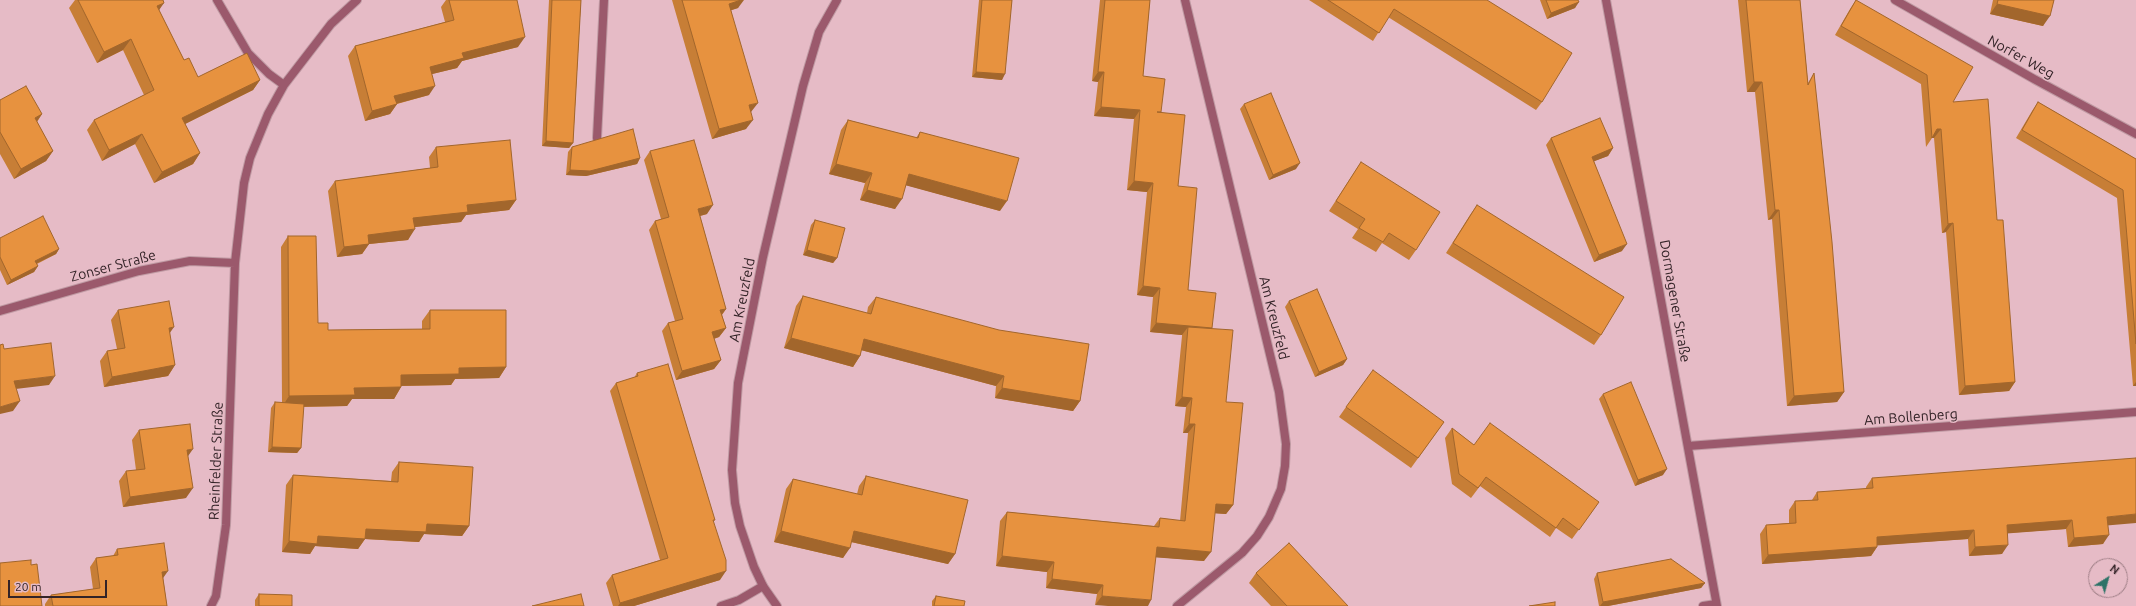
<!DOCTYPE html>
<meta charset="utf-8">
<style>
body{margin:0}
#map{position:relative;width:2136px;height:606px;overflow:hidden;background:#e6bbc6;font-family:Ubuntu,sans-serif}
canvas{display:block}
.north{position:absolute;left:2088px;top:558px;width:40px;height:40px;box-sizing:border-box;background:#e6bbc6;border:1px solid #9e7e86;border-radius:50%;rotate:37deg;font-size:11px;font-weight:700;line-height:16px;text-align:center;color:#332327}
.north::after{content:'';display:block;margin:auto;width:14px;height:18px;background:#2d7368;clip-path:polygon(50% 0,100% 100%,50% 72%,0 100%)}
.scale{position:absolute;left:8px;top:580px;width:99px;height:18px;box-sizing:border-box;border:2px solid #332327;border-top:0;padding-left:5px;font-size:12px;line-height:14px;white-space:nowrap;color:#332327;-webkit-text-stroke:3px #e6bbc6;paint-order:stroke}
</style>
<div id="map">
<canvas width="2136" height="606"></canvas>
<div class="north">N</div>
<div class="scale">20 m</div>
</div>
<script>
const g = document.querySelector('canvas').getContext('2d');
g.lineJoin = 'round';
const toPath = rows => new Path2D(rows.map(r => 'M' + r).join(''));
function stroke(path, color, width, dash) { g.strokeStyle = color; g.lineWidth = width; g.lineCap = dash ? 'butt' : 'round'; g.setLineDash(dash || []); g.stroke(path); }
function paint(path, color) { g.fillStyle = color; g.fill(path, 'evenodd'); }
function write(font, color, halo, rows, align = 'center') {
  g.font = font + ' Ubuntu,sans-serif'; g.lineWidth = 3; g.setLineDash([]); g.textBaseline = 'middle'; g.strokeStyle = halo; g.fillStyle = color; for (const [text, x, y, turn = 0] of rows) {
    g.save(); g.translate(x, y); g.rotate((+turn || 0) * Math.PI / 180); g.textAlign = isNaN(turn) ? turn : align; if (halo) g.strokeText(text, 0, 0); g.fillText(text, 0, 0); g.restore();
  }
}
const lane = toPath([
 [597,138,604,0],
 [721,606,739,600,763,586],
 [1703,606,1716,604]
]);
const street = toPath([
 [1606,0,1717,606],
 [1895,0,2034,79,2136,134],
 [284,85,331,24,357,0],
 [0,311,139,271,190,261,235,263,244,183,250,158,268,114,284,85,269,74,248,53,217,0],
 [1688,446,2136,412],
 [211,606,216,596,226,525,235,263],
 [777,606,763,586,754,567,740,526,735,503,732,470,738,383,763,257,803,86,819,32,837,0],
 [1177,606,1242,553,1257,536,1269,517,1281,489,1285,466,1286,444,1279,392,1185,0]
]);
stroke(lane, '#bf9aa3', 10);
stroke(street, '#bf9aa3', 10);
stroke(lane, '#9b596c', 8);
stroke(street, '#9b596c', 8);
paint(toPath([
 [75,0,163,0,159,10,184,60,198,77,260,80,253,90,185,124,200,153,193,164,154,183,135,144,102,161,87,130,94,120,144,95,123,50,97,63,69,8],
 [446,0,517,0,518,47,462,61,457,68,432,74,429,95,397,104,390,114,365,121,348,56,355,46,445,22,441,7],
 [549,0,581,0,573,143,569,148,542,146],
 [672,0,741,0,738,8,731,10,751,112,746,129,712,139],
 [979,0,1012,0,1002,80,972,77],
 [1100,0,1150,0,1143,76,1161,112,1178,186,1188,290,1212,328,1226,402,1233,505,1226,514,1215,513,1204,561,1156,557,1095,605,1097,594,1046,588,1047,572,996,566,1000,521,1007,512,1154,526,1160,518,1180,521,1188,433,1183,433,1186,407,1175,406,1182,336,1182,335,1150,332,1153,297,1137,295,1147,192,1127,190,1134,119,1094,116,1098,82,1092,81],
 [1309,0,1487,0,1542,102,1536,110,1388,17,1373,41],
 [1540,0,1578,0,1575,8,1547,19],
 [1738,0,1800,0,1808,83,1814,73,1844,392,1837,402,1787,406,1772,219,1768,220,1755,92,1747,92],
 [1856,0,1953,102,1997,220,2015,382,2009,391,1959,395,1946,232,1942,233,1934,138,1932,138,1926,147,1921,84,1835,35,1850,9],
 [1993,0,2054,0,2043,26,1990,14],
 [0,100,42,114,37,122,53,151,46,161,14,179,0,154],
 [2038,102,2136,159,2136,386,2133,386,2117,198,2016,138,2032,111],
 [1244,104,1296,169,1269,180,1240,109],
 [848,120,916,138,920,132,1000,211,906,185,895,209,860,200,865,183,829,174,841,130],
 [1551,138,1613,148,1608,156,1594,161,1622,251,1594,262,1546,145],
 [436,147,516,200,509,210,466,215,461,222,414,227,408,240,369,244,362,254,337,257,328,191,335,181,430,168,429,157],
 [572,147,640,158,637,164,586,176,566,175,568,152],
 [650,151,707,214,700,216,726,309,722,315,726,328,719,337,714,339,721,360,714,369,676,380,662,331,668,323,675,321,649,230,655,221,661,219,644,160],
 [1361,162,1416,250,1409,260,1382,243,1376,252,1352,238,1358,229,1329,211],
 [1477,205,1601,335,1594,345,1446,253,1470,215],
 [815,220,837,258,833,263,803,255,811,225],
 [288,236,318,323,328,330,422,329,422,321,430,310,506,367,499,378,455,379,451,385,401,386,401,387,394,399,352,399,347,406,303,407,301,448,297,453,268,452,271,408,275,402,282,403,281,247],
 [0,238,59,249,56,254,37,264,38,266,34,272,7,285,0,270],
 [803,296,867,313,868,307,876,297,1080,401,1073,411,995,398,996,386,861,350,860,356,853,367,784,348,796,306],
 [1289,301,1347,359,1343,365,1315,377,1285,307],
 [118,310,169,333,175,365,168,376,104,387,100,361,107,351,117,349,111,320],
 [637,373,715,520,713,522,720,580,634,606,613,606,606,583,612,575,660,560,610,391,616,383,634,378],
 [1603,394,1663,475,1635,486,1599,399],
 [1346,407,1444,422,1411,468,1339,417],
 [1452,428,1474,445,1599,502,1572,539,1556,528,1550,537,1480,486,1471,498,1452,484,1445,438],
 [139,430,188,456,186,498,123,507,119,481,126,471,136,470,132,440],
 [399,462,469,526,462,536,424,534,419,542,365,539,358,549,315,546,310,554,282,552,286,485,293,475,391,481,392,472],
 [866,476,955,554,948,564,851,542,843,558,774,542,786,489,793,479,857,494,859,486],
 [1872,478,2108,525,2103,544,2068,547,2066,529,2007,533,2002,554,1969,556,1968,539,1877,545,1877,547,1871,556,1762,564,1760,534,1766,525,1789,523,1789,510,1795,501,1812,500,1817,492,1866,489,1866,487],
 [117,549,163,577,167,606,45,606,45,604,51,595,93,589,90,567,96,558,113,556],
 [1256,573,1348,606,1271,606,1249,583],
 [1597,573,1705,583,1701,588,1608,606,1599,606,1594,579],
 [259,594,292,606,255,606,255,600],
 [936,596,964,606,932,606,932,601]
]), '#c77e36');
paint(toPath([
 [741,0,744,0,738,8,723,13,729,4],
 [1579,2,1575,8,1547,19,1551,13],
 [164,3,157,13,157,6],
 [1997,4,2050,16,2043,26,1990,14],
 [525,37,518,47,462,61,457,68,424,76,430,67,462,53],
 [131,39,123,50,97,63,104,52],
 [976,72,1005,74,1002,80,972,77],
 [1098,72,1104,72,1098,82,1092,81],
 [260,80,253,90,175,129,182,118],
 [1754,82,1762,82,1755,92,1747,92],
 [435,86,429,95,388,106,394,96],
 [758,103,751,112,742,114,749,105],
 [397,104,390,114,365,121,372,111],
 [1101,107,1140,110,1134,119,1094,116],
 [42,114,35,124,35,118],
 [753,120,746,129,712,139,719,129],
 [1937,129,1941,129,1934,138,1932,138],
 [142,134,135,144,102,161,109,150],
 [546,141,573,143,569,148,542,146],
 [1613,148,1608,156,1587,164,1592,157],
 [53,151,46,161,14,179,21,169],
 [200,153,193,164,154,183,162,172],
 [640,158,637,164,586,176,566,175,570,170],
 [1300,163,1296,169,1269,180,1273,175],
 [836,164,872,173,865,183,829,174],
 [909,174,1007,201,1000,211,901,184],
 [1134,181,1153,183,1147,192,1127,190],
 [867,190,902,199,895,209,860,200],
 [516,200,509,210,466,215,461,222,406,228,413,218,467,205],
 [713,205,707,214,692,218,698,209],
 [1775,210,1779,210,1772,219,1768,220],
 [1953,223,1946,232,1942,233,1948,224],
 [415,229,408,240,369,244,362,254,337,257,344,247,368,235],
 [1627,244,1622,251,1594,262,1599,255],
 [59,249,56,254,31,266,35,261],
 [807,250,837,258,833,263,803,255],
 [38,266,34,272,7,285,11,280],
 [1143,286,1160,288,1153,297,1137,295],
 [726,309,720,317,720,310],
 [1156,323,1212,328,1188,327,1182,335,1150,332],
 [174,327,167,337,169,328],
 [726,328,719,337,706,341,712,332],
 [791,338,860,356,853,367,784,348],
 [864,339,1004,376,996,386,857,349],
 [1347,359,1343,365,1315,377,1319,372],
 [721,360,714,369,676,380,682,371],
 [175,365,168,376,104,387,112,377],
 [506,367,499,378,455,379,451,385,393,386,401,375,459,368],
 [55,376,49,385,7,390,14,381],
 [2015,382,2009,391,1959,395,1965,386],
 [2136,382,2136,386,2133,386],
 [401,387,394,399,352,399,347,406,282,407,289,396,354,388],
 [1002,388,1080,401,1073,411,995,398],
 [1844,392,1837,402,1787,406,1794,396],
 [1182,397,1192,398,1186,407,1175,406],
 [20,401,13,411,0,414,0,407],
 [1189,424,1195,424,1188,433,1183,433],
 [272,447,301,448,297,453,268,452],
 [193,449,186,459,187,450],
 [1667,469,1663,475,1635,486,1638,480],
 [193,488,186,498,123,507,130,497],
 [1216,504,1233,505,1226,514,1209,513],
 [2136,514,2136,523,2101,526,2107,517],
 [2072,520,2066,529,2000,534,2007,525],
 [427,524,469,526,462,536,424,534,419,542,365,539,358,549,315,546,310,554,282,552,289,541,318,536,366,529],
 [1974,530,1968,539,1870,546,1877,537],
 [781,531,850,548,843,558,774,542],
 [854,531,955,554,948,564,847,541],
 [2109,535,2103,544,2068,547,2074,538],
 [2008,545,2002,554,1969,556,1975,547],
 [1157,547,1211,552,1204,561,1151,557],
 [1877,547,1871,556,1762,564,1768,555],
 [1002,556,1054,562,1047,572,996,566],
 [168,571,161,581,162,572],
 [726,571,720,580,634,606,618,606,620,603],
 [1052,579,1103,585,1097,594,1046,588],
 [1705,583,1701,588,1608,606,1600,606,1603,602],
 [1102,596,1151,600,1148,606,1108,606,1095,605]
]), '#a2662c');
const building = toPath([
 [78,0,163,0,164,3,157,6,184,60,189,58,198,77,247,53,260,80,182,118,200,153,162,172,142,134,109,150,94,120,154,90,131,39,104,52,78,0],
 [449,0,517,0,525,37,462,53,464,58,430,67,435,86,394,96,397,104,372,111,355,46,454,20,449,0],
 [552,0,581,0,573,143,546,141,552,0],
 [682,0,741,0,729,4,758,103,749,105,753,120,719,129,682,0],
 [982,0,1012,0,1005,74,976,72,982,0],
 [1105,0,1150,0,1143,76,1165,79,1161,112,1157,112,1185,115,1178,186,1197,188,1188,290,1216,293,1212,328,1156,323,1160,288,1143,286,1153,183,1134,181,1140,110,1101,107,1104,72,1098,72,1105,0],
 [1328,0,1487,0,1572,53,1542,102,1394,9,1379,33,1328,0],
 [1546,0,1578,0,1579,2,1551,13,1546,0],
 [1746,0,1800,0,1808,85,1814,73,1832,242,1844,392,1794,396,1779,210,1775,210,1762,82,1754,82,1746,0],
 [1856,0,1973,67,1953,102,1988,99,1997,220,2003,220,2015,382,1965,386,1953,223,1948,224,1941,129,1937,129,1932,138,1927,75,1841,26,1856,0],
 [1998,0,2054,0,2050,16,1997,4,1998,0],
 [26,86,42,114,35,118,53,151,21,169,0,132,0,100,26,86],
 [1271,93,1300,163,1273,175,1244,104,1271,93],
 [2038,102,2136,159,2136,344,2123,190,2022,130,2038,102],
 [1600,118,1613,148,1592,157,1627,244,1599,255,1551,138,1600,118],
 [848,120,918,138,920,132,1019,158,1007,201,909,174,902,199,867,190,872,173,836,164,848,120],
 [633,129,640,158,590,171,570,170,572,147,633,129],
 [510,140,516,200,467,205,468,212,413,218,415,229,368,235,369,244,344,247,335,181,438,167,436,147,510,140],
 [694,140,713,205,698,209,726,309,720,310,726,328,712,332,721,360,682,371,668,323,683,319,655,221,669,217,650,151,694,140],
 [1361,162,1440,212,1416,250,1389,233,1383,242,1359,228,1365,219,1336,201,1361,162],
 [1477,205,1624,297,1601,335,1453,243,1477,205],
 [43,216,59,249,35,261,38,266,11,280,0,257,0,238,43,216],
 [815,220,845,228,837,258,807,250,815,220],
 [288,236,316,236,318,323,328,323,328,330,430,329,430,310,506,310,506,367,459,368,459,374,401,375,401,387,354,388,355,395,289,396,288,236],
 [1317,289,1347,359,1319,372,1289,301,1317,289],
 [803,296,871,314,876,297,999,330,1089,344,1080,401,1002,388,1004,376,864,339,860,356,791,338,803,296],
 [169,301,174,327,169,328,175,365,112,377,107,351,125,348,118,310,169,301],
 [1188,327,1233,330,1226,402,1243,403,1233,505,1216,504,1211,552,1157,547,1151,600,1102,596,1103,585,1052,579,1054,562,1002,556,1007,512,1159,527,1160,518,1185,521,1195,424,1189,424,1192,398,1182,397,1188,327],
 [51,343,55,376,14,381,20,401,0,407,0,345,3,344,4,349,51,343],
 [668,364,715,520,713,520,726,560,726,571,620,603,612,575,668,558,616,383,638,376,637,373,668,364],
 [1373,370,1444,422,1418,458,1346,407,1373,370],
 [1631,382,1667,469,1638,480,1603,394,1631,382],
 [275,402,304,404,301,448,272,447,275,402],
 [1490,423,1599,502,1579,530,1563,518,1556,528,1486,477,1478,488,1459,474,1452,428,1474,445,1490,423],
 [190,424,193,449,187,450,193,488,130,497,126,471,145,469,139,430,190,424],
 [2136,458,2136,514,2107,517,2109,535,2074,538,2072,520,2007,525,2008,545,1975,547,1974,530,1877,537,1877,547,1768,555,1766,525,1796,523,1795,501,1818,500,1817,492,1873,488,1872,478,2136,458],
 [399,462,473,467,469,526,427,524,426,532,366,529,365,539,318,536,317,544,289,541,293,475,398,482,399,462],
 [866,476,968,500,955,554,854,531,850,548,781,531,793,479,862,495,866,476],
 [164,543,168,571,162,572,167,606,53,606,51,595,100,588,96,558,118,555,117,549,164,543],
 [1289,543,1348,606,1287,606,1256,573,1289,543],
 [1671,559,1705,583,1603,602,1597,573,1671,559],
 [31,560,31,565,37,564,42,606,0,606,0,563,31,560],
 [259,594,292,595,292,606,259,606,259,594],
 [581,594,584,606,532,606,581,594],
 [936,596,965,601,964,606,934,606,936,596],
 [1555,602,1555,606,1529,606,1555,602]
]);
paint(building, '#e7923f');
stroke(building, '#a2662c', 1);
write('14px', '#332327', '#e6bbc6', [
 ["Norfer Weg",2021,57,29],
 ["Zonser Straße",113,266,-15],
 ["Am Kreuzfeld",742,300,-79],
 ["Dormagener Straße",1675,301,80],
 ["Am Kreuzfeld",1274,318,76],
 ["Am Bollenberg",1911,417,-4],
 ["Rheinfelder Straße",216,461,-88]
]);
</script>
